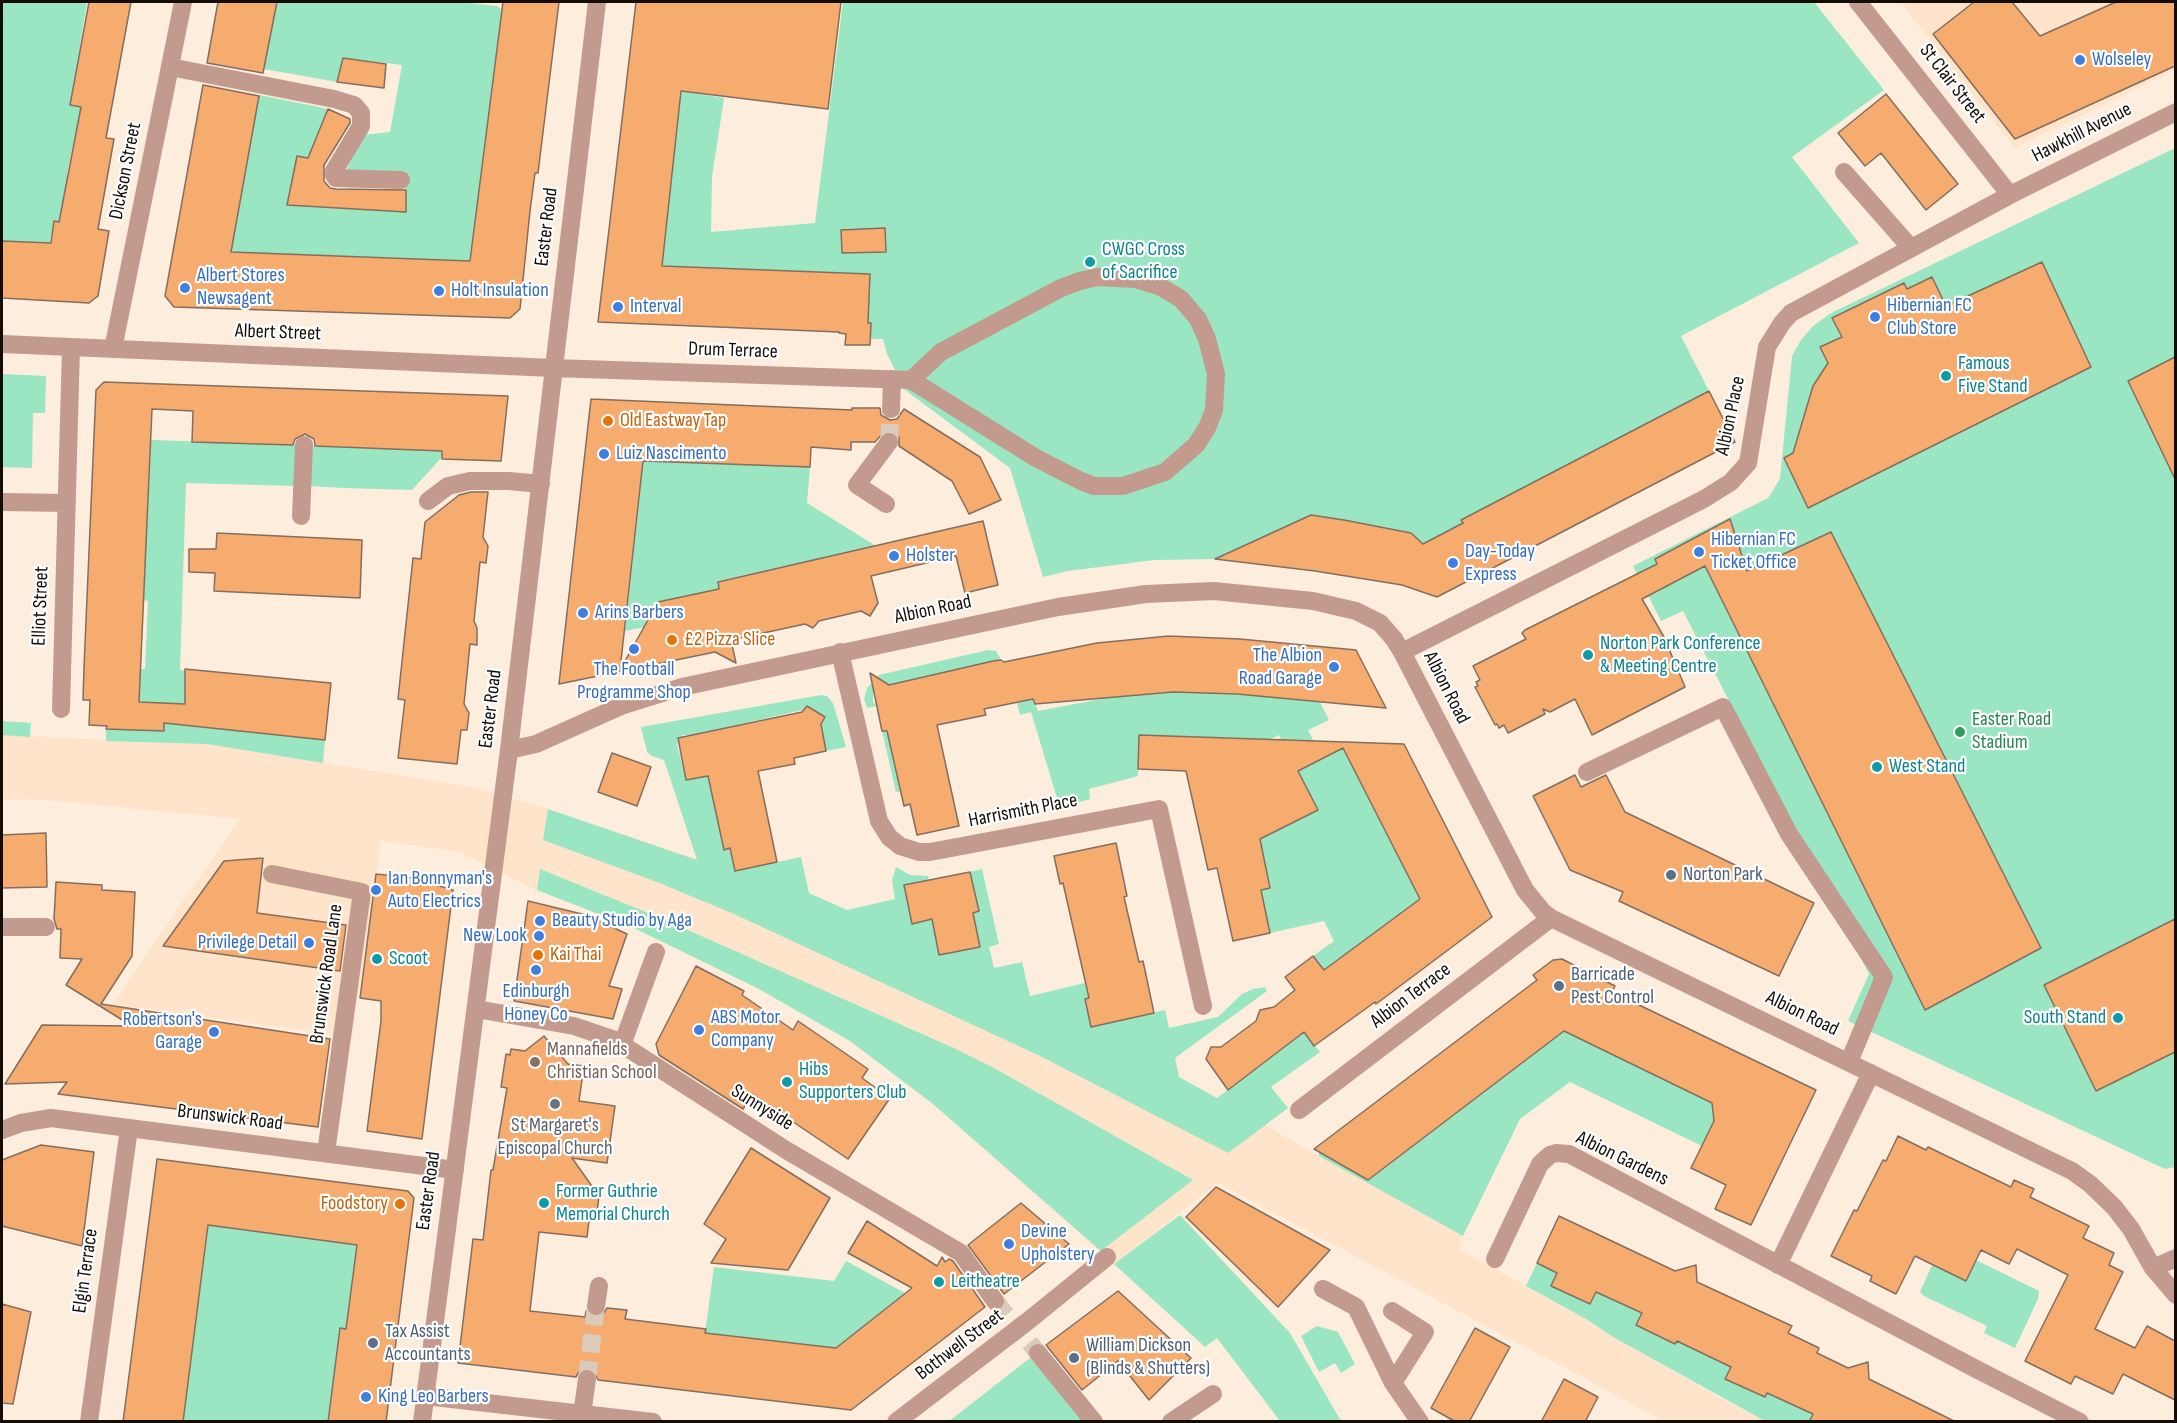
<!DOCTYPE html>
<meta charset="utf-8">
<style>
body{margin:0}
#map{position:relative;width:2177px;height:1423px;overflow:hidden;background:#fdeddd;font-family:"Sofia Sans Condensed",sans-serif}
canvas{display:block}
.frame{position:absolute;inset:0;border:3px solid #130d06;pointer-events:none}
</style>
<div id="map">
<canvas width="2177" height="1423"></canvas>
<div class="frame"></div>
</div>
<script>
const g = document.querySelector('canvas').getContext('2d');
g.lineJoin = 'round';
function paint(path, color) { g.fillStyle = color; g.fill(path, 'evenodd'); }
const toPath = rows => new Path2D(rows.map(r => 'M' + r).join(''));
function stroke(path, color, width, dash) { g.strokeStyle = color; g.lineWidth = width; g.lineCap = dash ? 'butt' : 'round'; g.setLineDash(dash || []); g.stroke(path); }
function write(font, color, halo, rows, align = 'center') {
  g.font = font + ' "Sofia Sans Condensed",sans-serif'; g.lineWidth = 4.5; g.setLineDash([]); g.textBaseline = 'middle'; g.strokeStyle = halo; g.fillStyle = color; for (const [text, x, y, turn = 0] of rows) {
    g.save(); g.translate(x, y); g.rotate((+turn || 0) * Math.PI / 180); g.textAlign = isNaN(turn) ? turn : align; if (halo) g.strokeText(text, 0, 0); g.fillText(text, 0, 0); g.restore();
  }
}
paint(toPath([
 [1900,2,2175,2,2175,70,2015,148],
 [2,735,207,744,467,786,548,809,711,864,1179,1077,1463,1236,1459,1249,1586,1319,1613,1337,1722,1399,1765,1421,1664,1421,1218,1183,1114,1264,933,1104,850,1041,757,988,632,927,533,889,460,852,381,841,352,1037,112,1004,240,819,47,800,2,799]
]), '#fee4ca');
paint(toPath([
 [2,2,87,2,70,105,109,113,104,137,76,132,70,158,67,173,85,227,54,221,50,244,2,241],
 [277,2,460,2,497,6,502,10,470,261,238,252,230,255,259,95,329,109,308,158,297,156,288,205,406,211,405,184,345,173,363,135,390,132,402,65,343,58,337,82,264,69],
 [843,2,1814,2,1884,90,1792,157,1859,243,1681,336,1709,391,1423,544,1413,541,1413,536,1411,533,1344,520,1311,515,1215,559,1154,560,1068,571,1043,577,1010,468,901,387,901,382,887,354,883,339,870,339,871,323,818,324,820,272,662,266,661,251,664,248,681,91,724,98,712,177,711,232,815,223],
 [2175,148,2175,1167,2165,1169,1848,1021,1869,974,1683,611,1661,621,1633,566,1768,498,1780,479,1792,356,1801,340,1813,326,1831,313],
 [2,374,46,376,45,413,33,413,32,468,2,467],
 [148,437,152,440,297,445,294,486,186,483,180,670,199,673,203,727,325,740,323,763,207,744,106,741,106,729,164,731,165,703,139,702,140,669,145,669,148,601,143,600,151,447,145,441],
 [310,446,446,451,442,457,412,490,344,488,309,486],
 [642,460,810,467,807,503,876,546,718,581,719,589,645,627,625,631,640,495],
 [988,650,996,651,1001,660,889,685,879,685,873,694,873,702,877,706,867,708,864,699,867,688,879,675],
 [1018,659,1038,711,1106,698,1173,692,1237,694,1320,702,1329,720,1308,730,1322,758,1343,748,1421,899,1326,974,1313,956,1334,941,1324,921,1270,933,1261,890,1270,887,1264,858,1248,831,1318,810,1279,735,1261,744,1261,739,1139,735,1138,776,1089,789,1090,799,1060,808,1031,712,1020,715,1017,702],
 [821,695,827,696,833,703,846,747,826,751,821,724,811,708,692,735,683,735,677,744,686,780,708,776,724,849,731,848,735,871,801,857,809,893,847,910,895,899,892,880,896,867,910,875,928,876,929,880,904,886,912,923,932,919,939,955,979,947,973,913,978,911,970,872,982,869,999,944,989,947,994,968,1022,962,1030,996,1085,983,1089,998,1085,1000,1091,1026,1165,1010,1169,1028,1218,1017,1242,994,1253,989,1265,987,1267,991,1175,1058,1179,1077,1217,1098,1304,1032,1320,1052,1271,1087,1288,1108,1228,1153,1040,1056,734,914,657,882,543,840,548,809,697,860,664,760,652,756,647,752,641,727],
 [2,721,31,723,30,737,2,735],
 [882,731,887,731,895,767,902,766,907,790,896,792],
 [540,869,663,919,956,1049,994,1068,1193,1180,1101,1251,933,1104,850,1041,757,988,632,927,537,890],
 [1564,1031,1721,1107,1702,1146,1570,1082,1520,1119,1463,1236,1319,1156,1319,1152,1368,1180],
 [1180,1215,1290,1333,1341,1421,1280,1421,1217,1338,1205,1347,1114,1264],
 [208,1225,337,1242,358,1239,346,1329,340,1328,328,1421,183,1421],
 [1976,1260,2039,1291,2038,1299,2015,1348,1984,1333,1987,1326,1924,1296,1920,1292,1932,1265,1966,1281],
 [846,1261,905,1293,836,1348,705,1333,714,1267,834,1281],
 [1537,1263,1557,1273,1551,1286,1590,1304,1596,1291,1642,1313,1637,1325,1681,1332,1702,1353,1731,1367,1726,1379,1764,1397,1770,1387,1796,1399,1793,1405,1813,1414,1809,1421,1765,1421,1613,1337,1586,1319,1526,1286],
 [1317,1326,1338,1332,1355,1364,1341,1373,1335,1363,1319,1372,1301,1336],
 [1030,1358,1084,1421,948,1422]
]), '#9ae6c2');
const building = toPath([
 [89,2,131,2,106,138,114,139,98,229,109,231,98,296,89,303,2,298,2,241,51,243,54,221,59,222,81,107,70,105,89,2],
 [218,2,277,2,263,73,207,63,218,2],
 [503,2,559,2,538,173,535,173,530,211,520,309,510,318,174,307,165,296,203,85,259,96,231,252,470,261,503,2],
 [636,2,841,2,828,109,681,91,662,266,870,274,868,323,871,323,870,345,845,345,846,334,839,333,839,332,598,322,636,2],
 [1974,2,2012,2,2040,36,2116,2,2175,2,2175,66,2015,139,1933,34,1974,2],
 [343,58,386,64,384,88,337,82,343,58],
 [1886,94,1958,184,1926,210,1881,153,1865,166,1838,133,1886,94],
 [328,109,350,119,350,123,324,165,324,181,330,188,336,189,406,190,406,212,287,205,297,156,308,158,328,109],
 [885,228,886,252,842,253,841,230,885,228],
 [2042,262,2091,367,1808,508,1784,458,1793,453,1813,386,1828,363,1820,347,1842,337,1832,318,1904,283,1907,289,1932,277,1946,306,2042,262],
 [2175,357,2175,479,2128,381,2175,357],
 [104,382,508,396,501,461,442,459,442,451,315,446,314,439,305,434,295,439,293,445,192,442,193,411,152,409,139,702,185,704,185,669,331,683,325,740,164,723,164,731,106,729,107,726,89,725,90,700,83,700,84,667,96,390,104,382],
 [1709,391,1735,442,1437,597,1402,585,1315,571,1215,559,1311,515,1344,520,1411,533,1423,544,1463,523,1461,520,1709,391],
 [591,399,852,410,852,408,880,408,881,415,890,420,897,419,904,409,980,457,1001,500,969,514,952,481,899,446,899,437,890,431,884,432,875,442,851,442,851,450,811,447,810,467,643,461,620,670,658,602,719,589,718,582,983,521,998,585,965,593,956,556,871,576,878,603,870,616,861,611,819,621,813,628,805,624,731,640,736,663,715,652,559,684,591,399],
 [471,492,488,492,483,537,488,546,486,563,480,562,474,621,477,628,477,645,470,644,464,704,469,713,467,730,461,730,457,764,398,758,405,700,398,699,413,558,421,559,425,522,459,495,471,492],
 [1730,519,1747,571,1831,532,2041,948,1925,1010,1705,566,1642,599,1664,637,1685,687,1592,735,1575,699,1550,712,1543,709,1545,714,1508,733,1504,725,1499,728,1497,724,1495,725,1475,687,1478,686,1476,682,1480,680,1473,666,1526,639,1522,633,1525,630,1657,564,1655,559,1730,519],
 [217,533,362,540,360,598,214,591,215,573,189,572,189,549,216,549,217,533],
 [1169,636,1240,639,1356,650,1386,708,1237,694,1173,692,1035,704,1033,699,984,709,986,715,937,725,959,826,917,835,910,804,904,806,887,731,882,731,870,673,889,685,993,661,1001,660,1004,662,1097,643,1169,636],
 [807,706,825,717,821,724,826,751,794,758,795,764,758,771,777,862,735,871,730,848,724,850,708,776,686,780,678,738,802,712,807,706],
 [1139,735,1404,744,1492,917,1376,1004,1375,1002,1314,1046,1304,1032,1228,1090,1206,1059,1211,1047,1221,1047,1256,1021,1260,1010,1274,1007,1295,990,1285,977,1313,956,1324,970,1420,899,1343,748,1298,771,1318,810,1260,839,1270,888,1261,890,1270,933,1233,941,1217,868,1208,870,1186,771,1138,769,1139,735],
 [612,753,651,767,637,806,598,792,612,753],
 [1575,775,1581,787,1606,775,1625,812,1814,903,1779,976,1619,901,1623,892,1570,870,1533,796,1575,775],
 [46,833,47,887,2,888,2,835,46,833],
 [1116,843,1127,896,1124,897,1139,962,1143,961,1154,1013,1091,1027,1085,999,1089,998,1063,883,1060,884,1054,856,1116,843],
 [263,858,257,913,346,925,340,971,163,946,224,861,263,858],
 [970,872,979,911,973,913,980,947,939,955,932,919,912,924,904,885,970,872],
 [376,874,412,878,453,890,422,1139,367,1131,381,1021,381,1001,360,998,376,874],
 [56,882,102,885,102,890,135,892,132,956,101,1004,330,1039,318,1127,58,1094,67,1082,5,1084,42,1025,132,1026,66,985,82,959,60,958,61,929,57,929,54,919,56,882],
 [528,901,586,915,627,934,609,986,622,989,613,1019,514,1001,528,901],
 [2175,919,2175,1052,2096,1091,2044,985,2175,919],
 [1562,959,1615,986,1612,992,1816,1090,1751,1225,1715,1209,1726,1185,1691,1168,1714,1121,1712,1103,1564,1031,1368,1180,1314,1149,1537,980,1533,975,1553,960,1562,959],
 [696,966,744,991,742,995,793,1030,798,1021,868,1069,862,1078,890,1098,848,1159,752,1094,743,1109,659,1055,656,1044,696,966],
 [544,1036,568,1064,584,1066,579,1101,615,1106,607,1163,572,1158,599,1196,597,1213,589,1221,587,1237,539,1232,530,1311,585,1317,586,1311,595,1317,604,1313,607,1308,627,1310,625,1319,706,1329,705,1333,836,1348,912,1288,848,1253,867,1221,937,1266,942,1257,945,1262,949,1259,953,1261,985,1307,851,1410,598,1380,594,1371,588,1368,579,1372,576,1377,458,1363,473,1239,483,1240,491,1170,493,1170,507,1088,501,1087,506,1054,510,1055,511,1049,525,1051,544,1036],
 [1898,1136,1926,1150,1928,1147,2011,1187,2014,1180,2034,1189,2030,1197,2089,1226,2083,1238,2114,1253,2109,1265,2123,1272,2095,1329,2135,1348,2147,1326,2175,1341,2175,1400,2123,1374,2113,1394,2075,1376,2071,1384,2025,1361,2068,1275,2017,1249,2009,1264,1981,1250,1966,1281,1915,1256,1896,1294,1870,1281,1872,1276,1831,1256,1854,1210,1857,1211,1883,1160,1886,1161,1898,1136],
 [41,1145,94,1152,82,1246,2,1226,2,1160,41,1145],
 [751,1148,830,1198,788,1270,711,1263,726,1239,704,1224,751,1148],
 [157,1159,408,1191,414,1198,386,1422,328,1422,340,1328,346,1329,357,1245,208,1225,183,1422,123,1422,157,1159],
 [1216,1187,1330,1250,1278,1307,1186,1217,1216,1187],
 [1021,1203,1069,1244,1004,1294,968,1245,1021,1203],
 [1559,1216,1675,1271,1696,1265,1697,1282,1792,1326,1788,1333,1819,1348,1817,1353,1848,1368,1868,1362,1869,1379,1956,1422,1809,1422,1813,1414,1767,1393,1765,1397,1725,1379,1731,1367,1677,1341,1675,1344,1636,1325,1642,1313,1596,1292,1590,1304,1551,1286,1557,1273,1537,1263,1559,1216],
 [1118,1291,1191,1358,1149,1400,1118,1361,1082,1390,1046,1345,1118,1291],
 [2,1304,31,1312,13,1404,2,1403,2,1304],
 [1475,1328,1510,1347,1469,1422,1456,1422,1431,1408,1475,1328],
 [1564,1379,1598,1397,1585,1422,1541,1422,1564,1379]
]);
paint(building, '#f6ab6f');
stroke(building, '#836e5f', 1.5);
stroke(toPath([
 [889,442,891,409],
 [995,1301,1038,1353],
 [587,1379,596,1306]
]), '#dacbbd', 18, [18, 9]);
stroke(toPath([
 [1858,2,2010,195],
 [170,67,334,99,354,105,361,113,361,126,334,171,334,175,336,178,401,180],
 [1844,172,1911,248],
 [1097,277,1135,279,1161,287,1181,299,1198,319,1207,339,1216,374,1214,410,1207,428,1196,445,1165,472,1123,486,1094,486,1081,481,1036,458,911,380,941,352,1061,288,1080,281,1097,277],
 [2,344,553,368,911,380],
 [113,349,183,2],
 [891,409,892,379],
 [428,501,448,486,470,481,509,481,541,484],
 [2,502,67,503],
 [886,504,857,485,889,442],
 [301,516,304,445],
 [840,652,879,821,889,837,900,846,919,852,930,852,1159,809,1203,1006],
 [1402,652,1704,499,1731,482,1748,463,1767,347,1782,323,1791,313,2010,195,2176,112],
 [61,709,71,347],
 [509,750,536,744,621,706,682,687,1058,607,1146,594,1214,591,1313,601,1356,611,1380,623,1394,639,1402,652,1525,890,1543,912,1551,918,2072,1171,2090,1184,2114,1207,2131,1229,2153,1268,2176,1295],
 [1587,772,1723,707,1789,834,1884,977,1849,1062],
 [272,874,362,892,326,1153],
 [2,927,46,927],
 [476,1009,574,1026,615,1040,786,1150,961,1253,995,1301],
 [622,1045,656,952],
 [1299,1110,1551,918],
 [2,1130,21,1123,51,1118,455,1170],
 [1495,1259,1540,1164,1550,1155,1556,1153,1569,1154,1978,1370,2080,1422],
 [1778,1265,1871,1073],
 [2153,1268,2176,1258],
 [1323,1289,1356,1307,1393,1383],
 [596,1306,599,1286],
 [1392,1311,1425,1332,1393,1383,1420,1422],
 [1038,1353,1094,1422],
 [425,1396,653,1422],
 [582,1415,587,1379],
 [89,1422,129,1128],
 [422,1422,509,750,597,2],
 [896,1422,1028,1321,1107,1257],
 [1171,1422,1213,1394]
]), '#c39a8e', 18);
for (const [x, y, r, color] of [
 [2080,60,6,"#3f7fe0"],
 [1090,262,6,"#0f9aa8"],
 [185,288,6,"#3f7fe0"],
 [439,291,6,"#3f7fe0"],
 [618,307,6,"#3f7fe0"],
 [1875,317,6,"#3f7fe0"],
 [1946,376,6,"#0f9aa8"],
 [608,421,6,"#e8710a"],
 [604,454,6,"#3f7fe0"],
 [1699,552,6,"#3f7fe0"],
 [894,556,6,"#3f7fe0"],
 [1453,563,6,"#3f7fe0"],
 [583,613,6,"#3f7fe0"],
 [672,640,6,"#e8710a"],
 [634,649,6,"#3f7fe0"],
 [1588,655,6,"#0f9aa8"],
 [1334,667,6,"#3f7fe0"],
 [1960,732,6,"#2e9e5b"],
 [1877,767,6,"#0f9aa8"],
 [1671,875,6,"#5c6f8a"],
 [376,890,6,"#3f7fe0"],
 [540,921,6,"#3f7fe0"],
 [539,936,6,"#3f7fe0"],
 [309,943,6,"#3f7fe0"],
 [538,955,6,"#e8710a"],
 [377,959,6,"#0f9aa8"],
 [536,970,6,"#3f7fe0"],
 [1559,986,6,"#5c6f8a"],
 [2118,1018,6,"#0f9aa8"],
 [699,1030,6,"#3f7fe0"],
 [214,1032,6,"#3f7fe0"],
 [535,1062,6,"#8d6e63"],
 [787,1082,6,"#0f9aa8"],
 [555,1104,6,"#6b7280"],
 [544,1203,6,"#0f9aa8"],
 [400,1204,6,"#e8710a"],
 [1009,1244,6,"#3f7fe0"],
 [939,1282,6,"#0f9aa8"],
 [373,1343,6,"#5c6f8a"],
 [1074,1358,6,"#5c6f8a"],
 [366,1397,6,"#3f7fe0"]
]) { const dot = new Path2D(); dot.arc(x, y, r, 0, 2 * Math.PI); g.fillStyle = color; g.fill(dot); stroke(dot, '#fff', 2); }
write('20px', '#366cbe', '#fff', [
 ["Wolseley",2092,60],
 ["Albert Stores",197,276],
 ["Newsagent",197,299],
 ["Holt Insulation",451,291],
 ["Hibernian FC",1887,306],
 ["Club Store",1887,329],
 ["Interval",630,307],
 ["Luiz Nascimento",616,454],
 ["Hibernian FC",1711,540],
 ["Ticket Office",1711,563],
 ["Day-Today",1465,552],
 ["Express",1465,575],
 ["Holster",906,556],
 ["Arins Barbers",595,613],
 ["The Albion",1322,656,"right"],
 ["Road Garage",1322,679,"right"],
 ["The Football",634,670,"center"],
 ["Programme Shop",634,693,"center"],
 ["Ian Bonnyman's",388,879],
 ["Auto Electrics",388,902],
 ["Beauty Studio by Aga",552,921],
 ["New Look",527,936,"right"],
 ["Privilege Detail",297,943,"right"],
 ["Edinburgh",536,992,"center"],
 ["Honey Co",536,1015,"center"],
 ["ABS Motor",711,1018],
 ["Company",711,1041],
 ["Robertson's",202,1020,"right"],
 ["Garage",202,1043,"right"],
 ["Devine",1021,1232],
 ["Upholstery",1021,1255],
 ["King Leo Barbers",378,1397]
], 'left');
write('20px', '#130d06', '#fff', [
 ["St Clair Street",1952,84,52],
 ["Hawkhill Avenue",2082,133,-27],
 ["Dickson Street",126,171,-79],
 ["Easter Road",547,227,-83],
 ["Albert Street",278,333,2],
 ["Drum Terrace",733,351,2],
 ["Albion Place",1731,416,-78],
 ["Elliot Street",41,606,-88],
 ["Albion Road",933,610,-12],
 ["Albion Road",1446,688,63],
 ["Easter Road",491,709,-83],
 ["Harrismith Place",1023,811,-11],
 ["Brunswick Road Lane",327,974,-82],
 ["Albion Terrace",1411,996,-37],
 ["Albion Road",1802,1014,26],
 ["Sunnyside",762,1108,32],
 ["Brunswick Road",230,1118,7],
 ["Albion Gardens",1622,1159,26],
 ["Easter Road",429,1191,-82],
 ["Elgin Terrace",86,1271,-82],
 ["Bothwell Street",960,1345,-37]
]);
write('20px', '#0d838f', '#fff', [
 ["CWGC Cross",1102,250],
 ["of Sacrifice",1102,273],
 ["Famous",1958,364],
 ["Five Stand",1958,387],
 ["Norton Park Conference",1600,644],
 ["& Meeting Centre",1600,667],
 ["West Stand",1889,767],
 ["Scoot",389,959],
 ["South Stand",2106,1018,"right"],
 ["Hibs",799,1070],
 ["Supporters Club",799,1093],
 ["Former Guthrie",556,1192],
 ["Memorial Church",556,1215],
 ["Leitheatre",951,1282]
], 'left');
write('20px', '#c56008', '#fff', [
 ["Old Eastway Tap",620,421],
 ["£2 Pizza Slice",684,640],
 ["Kai Thai",550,955],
 ["Foodstory",388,1204,"right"]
], 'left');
write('20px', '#27864d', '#fff', [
 ["Easter Road",1972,720],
 ["Stadium",1972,743]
], 'left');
write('20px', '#4e5e75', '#fff', [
 ["Norton Park",1683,875],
 ["Barricade",1571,975],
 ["Pest Control",1571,998],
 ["Tax Assist",385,1332],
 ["Accountants",385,1355],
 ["William Dickson",1086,1346],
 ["(Blinds & Shutters)",1086,1369]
], 'left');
write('20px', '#785e54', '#fff', [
 ["Mannafields",547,1050],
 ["Christian School",547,1073]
], 'left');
write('20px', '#5b616d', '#fff', [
 ["St Margaret's",555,1126],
 ["Episcopal Church",555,1149]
]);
</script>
